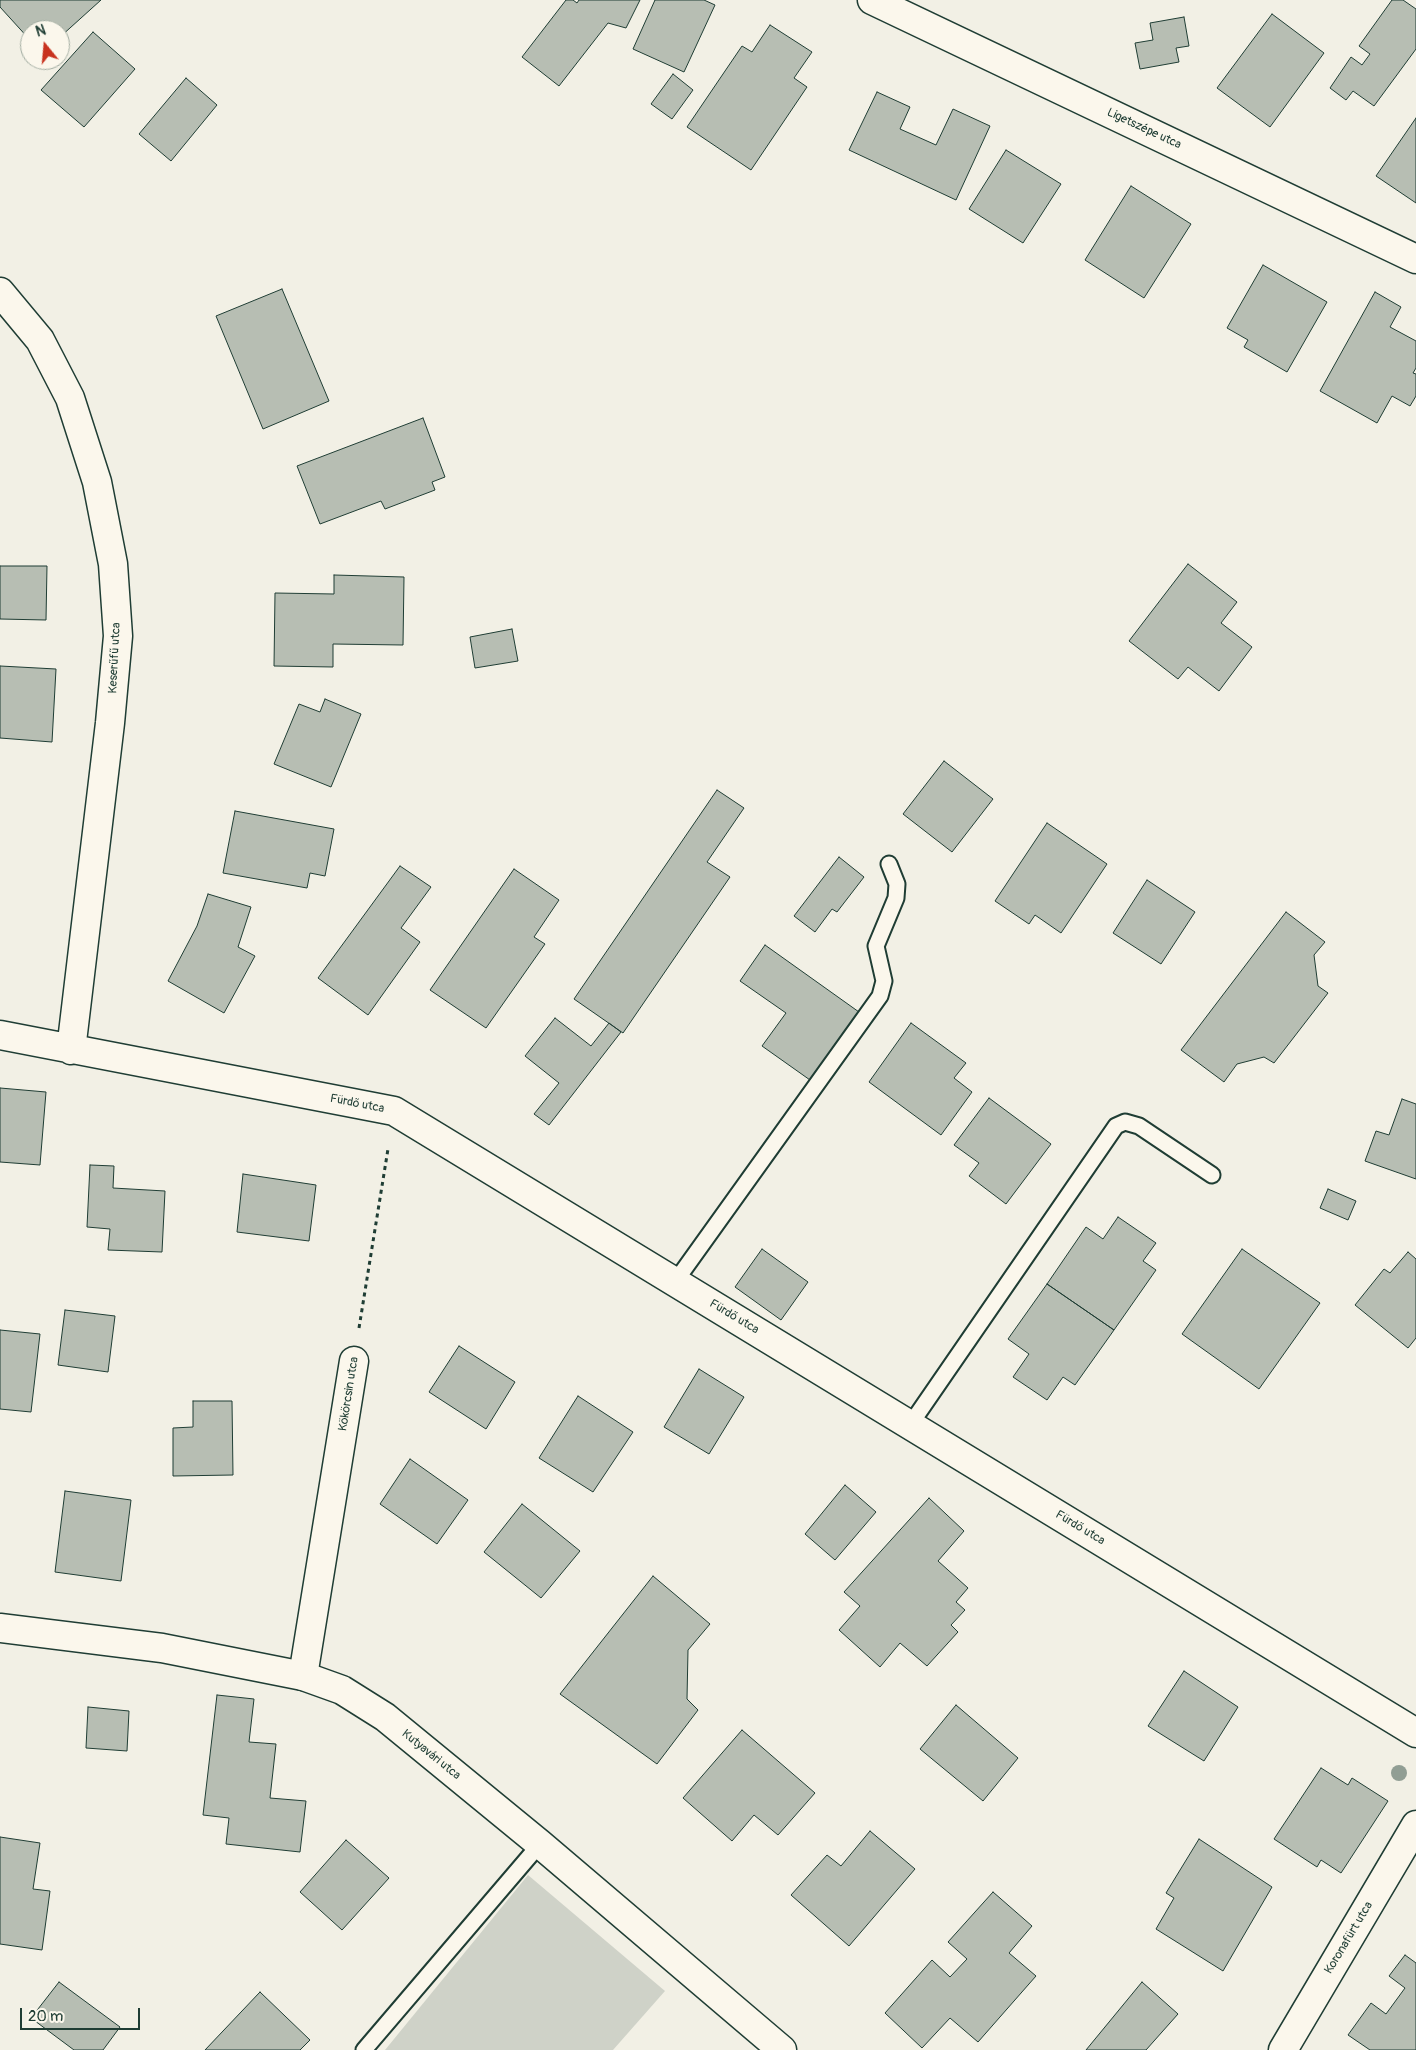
<!DOCTYPE html>
<meta charset="utf-8">
<style>
body{margin:0}
#map{position:relative;width:1416px;height:2050px;overflow:hidden;background:#f2f0e5;font-family:Pangolin,sans-serif}
canvas{display:block}
.north{position:absolute;left:20px;top:20px;width:50px;height:50px;box-sizing:border-box;background:#fbf7ec;border:1px solid #a3ada2;border-radius:50%;rotate:343deg;font-size:14px;font-weight:700;line-height:20px;text-align:center;color:#1f3d34}
.north::after{content:'';display:block;margin:auto;width:18px;height:22px;background:#c8321e;clip-path:polygon(50% 0,100% 100%,50% 72%,0 100%)}
.scale{position:absolute;left:20px;top:2008px;width:120px;height:22px;box-sizing:border-box;border:2px solid #1f3d34;border-top:0;padding-left:6px;font-size:15px;line-height:18px;white-space:nowrap;color:#1f3d34;-webkit-text-stroke:4px #fbf7ec;paint-order:stroke}
</style>
<div id="map">
<canvas width="1416" height="2050"></canvas>
<div class="north">N</div>
<div class="scale">20 m</div>
</div>
<script>
const g = document.querySelector('canvas').getContext('2d');
g.lineJoin = 'round';
function paint(path, color) { g.fillStyle = color; g.fill(path, 'evenodd'); }
const toPath = rows => new Path2D(rows.map(r => 'M' + r).join(''));
function stroke(path, color, width, dash) { g.strokeStyle = color; g.lineWidth = width; g.lineCap = dash ? 'butt' : 'round'; g.setLineDash(dash || []); g.stroke(path); }
function write(font, color, halo, rows, align = 'center') {
  g.font = font + ' Pangolin,sans-serif'; g.lineWidth = 4; g.setLineDash([]); g.textBaseline = 'middle'; g.strokeStyle = halo; g.fillStyle = color; for (const [text, x, y, turn = 0] of rows) {
    g.save(); g.translate(x, y); g.rotate((+turn || 0) * Math.PI / 180); g.textAlign = isNaN(turn) ? turn : align; if (halo) g.strokeText(text, 0, 0); g.fillText(text, 0, 0); g.restore();
  }
}
paint(toPath([
 [528,1875,665,1991,613,2050,385,2050]
]), '#cfd2c8');
const building = toPath([
 [0,0,101,0,60,37,60,30,30,30,30,40,0,7,0,0],
 [566,0,573,0,577,3,579,0,640,0,626,28,608,23,559,86,522,57,566,0],
 [655,0,704,0,715,5,684,72,633,49,655,0],
 [1392,0,1403,0,1416,9,1416,49,1374,106,1353,91,1346,100,1330,88,1351,57,1362,65,1370,54,1359,46,1392,0],
 [1272,14,1324,53,1270,127,1217,88,1272,14],
 [1184,17,1189,46,1176,48,1179,62,1140,69,1135,43,1153,40,1150,23,1184,17],
 [770,25,812,52,794,78,807,87,751,170,687,127,742,46,752,52,770,25],
 [93,32,135,69,84,127,41,90,93,32],
 [673,74,693,90,672,119,651,104,673,74],
 [186,78,217,105,171,161,139,134,186,78],
 [877,92,910,107,900,129,936,145,953,109,990,126,956,200,849,150,877,92],
 [1416,118,1416,203,1376,176,1416,118],
 [1006,150,1061,184,1023,243,969,209,1006,150],
 [1131,186,1191,224,1144,298,1085,260,1131,186],
 [1263,265,1327,302,1287,372,1244,347,1248,340,1227,328,1263,265],
 [282,289,329,401,263,429,216,316,282,289],
 [1375,292,1401,307,1390,327,1416,341,1416,368,1413,373,1416,374,1416,396,1410,406,1392,396,1377,423,1320,391,1375,292],
 [423,418,445,477,432,482,435,490,385,509,381,501,320,524,297,466,423,418],
 [1188,564,1237,602,1221,623,1252,647,1219,691,1188,667,1178,679,1129,641,1188,564],
 [0,566,47,566,46,620,0,619,0,566],
 [334,575,404,577,403,645,333,644,333,667,274,666,275,593,334,594,334,575],
 [512,629,518,661,475,668,470,637,512,629],
 [0,666,56,669,52,742,0,738,0,666],
 [325,699,361,714,331,787,274,764,299,704,320,712,325,699],
 [944,761,993,799,952,852,903,814,944,761],
 [717,790,744,808,707,862,730,877,623,1033,574,999,717,790],
 [235,811,334,829,325,876,310,873,307,888,223,873,235,811],
 [1047,823,1107,864,1061,933,1035,915,1029,924,995,901,1047,823],
 [839,857,864,877,837,912,832,909,815,932,794,916,839,857],
 [400,866,431,887,401,928,420,942,368,1015,318,978,400,866],
 [514,869,559,900,534,937,545,944,486,1028,430,990,514,869],
 [1147,880,1195,912,1161,964,1113,933,1147,880],
 [208,894,251,907,238,947,255,956,224,1013,168,981,197,926,208,894],
 [1286,912,1325,942,1314,955,1318,986,1328,993,1274,1063,1264,1057,1237,1064,1224,1082,1181,1050,1286,912],
 [765,945,859,1012,810,1080,762,1046,786,1013,740,981,765,945],
 [555,1018,591,1046,609,1023,621,1032,549,1125,534,1114,559,1083,525,1056,555,1018],
 [911,1023,966,1063,954,1078,972,1092,941,1135,869,1082,911,1023],
 [0,1088,46,1092,40,1165,0,1162,0,1088],
 [989,1098,1051,1144,1006,1204,969,1176,979,1163,954,1145,989,1098],
 [1402,1099,1416,1104,1416,1179,1365,1161,1376,1131,1389,1135,1402,1099],
 [90,1165,114,1166,113,1188,165,1191,162,1252,108,1250,110,1229,87,1227,90,1165],
 [243,1174,316,1185,309,1241,237,1232,243,1174],
 [1328,1189,1356,1201,1348,1220,1320,1208,1328,1189],
 [1118,1217,1156,1243,1143,1261,1156,1270,1114,1330,1047,1284,1086,1227,1103,1239,1118,1217],
 [762,1249,808,1282,781,1320,735,1287,762,1249],
 [1242,1249,1320,1303,1259,1389,1182,1334,1242,1249],
 [1408,1252,1416,1259,1416,1338,1408,1348,1355,1305,1384,1269,1390,1273,1408,1252],
 [1047,1284,1114,1330,1075,1385,1063,1377,1047,1400,1013,1377,1029,1354,1008,1339,1047,1284],
 [65,1310,115,1316,108,1372,58,1365,65,1310],
 [0,1330,40,1334,31,1412,0,1409,0,1330],
 [459,1346,515,1382,486,1429,429,1392,459,1346],
 [699,1369,744,1397,709,1454,664,1427,699,1369],
 [578,1396,633,1432,593,1492,539,1458,578,1396],
 [193,1401,232,1401,233,1475,173,1476,173,1428,193,1427,193,1401],
 [410,1459,468,1500,437,1544,380,1504,410,1459],
 [845,1485,876,1512,835,1560,805,1534,845,1485],
 [65,1491,131,1500,121,1581,55,1572,65,1491],
 [929,1498,964,1531,938,1561,968,1588,956,1602,965,1610,951,1625,958,1632,927,1666,900,1643,880,1667,839,1630,860,1606,844,1592,929,1498],
 [522,1504,580,1551,541,1598,484,1552,522,1504],
 [653,1576,710,1624,688,1650,687,1699,698,1710,657,1764,560,1694,653,1576],
 [1184,1671,1238,1707,1204,1761,1148,1726,1184,1671],
 [217,1695,254,1699,249,1742,276,1744,270,1798,306,1801,300,1852,226,1844,229,1818,203,1815,217,1695],
 [956,1705,1018,1758,983,1801,920,1749,956,1705],
 [88,1707,129,1711,127,1751,86,1748,88,1707],
 [742,1730,815,1793,778,1835,754,1815,732,1841,683,1798,742,1730],
 [1321,1768,1348,1785,1352,1778,1388,1801,1341,1873,1321,1860,1317,1867,1274,1839,1321,1768],
 [870,1831,915,1869,849,1946,791,1895,827,1855,841,1866,870,1831],
 [0,1837,40,1843,33,1889,50,1891,42,1950,0,1944,0,1837],
 [1199,1839,1272,1887,1223,1971,1156,1929,1174,1898,1166,1893,1199,1839],
 [346,1840,389,1878,342,1930,300,1892,346,1840],
 [993,1892,1032,1926,1009,1953,1036,1976,978,2042,950,2018,922,2048,885,2013,932,1960,950,1977,967,1959,948,1942,993,1892],
 [1405,1955,1416,1963,1416,2050,1370,2050,1348,2035,1371,2003,1386,2014,1405,1988,1389,1976,1405,1955],
 [59,1982,120,2027,103,2050,74,2050,31,2018,59,1982],
 [1142,1982,1178,2014,1146,2050,1086,2050,1142,1982],
 [260,1992,310,2040,300,2050,205,2050,260,1992]
]);
paint(building, '#b7beb3');
stroke(building, '#1f3d34', 1);
const service = toPath([
 [675,1282,880,996,884,981,876,946,896,898,897,884,889,864],
 [910,1425,1116,1126,1125,1122,1139,1126,1212,1175],
 [364,2050,540,1844]
]);
const minor = toPath([
 [872,0,1416,259],
 [0,292,40,340,70,398,97,482,113,564,118,636,110,723,71,1050],
 [0,1035,394,1111,1416,1733],
 [303,1676,354,1361],
 [1283,2050,1416,1825]
]);
const tertiary = toPath([
 [0,1628,162,1648,303,1676,342,1690,385,1717,540,1844,782,2050]
]);
stroke(service, '#1f3d34', 19);
stroke(minor, '#1f3d34', 31);
stroke(tertiary, '#1f3d34', 31);
stroke(toPath([
 [359,1328,388,1149]
]), '#1f3d34', 3, [4, 4]);
stroke(service, '#fbf7ec', 15);
stroke(minor, '#fbf7ec', 28);
stroke(tertiary, '#fbf7ec', 28);
g.fillStyle = '#919e94';
for (const [x, y] of [
 [1399,1773]
]) { g.beginPath(); g.arc(x, y, 8, 0, 2 * Math.PI); g.fill(); }
write('12px', '#1f3d34', '#fbf7ec', [
 ["Ligetszépe utca",1144,129,25],
 ["Keserűfű utca",115,658,-87],
 ["Fürdő utca",357,1104,11],
 ["Fürdő utca",734,1317,31],
 ["Kökörcsin utca",349,1394,-81],
 ["Fürdő utca",1080,1528,31],
 ["Kutyavári utca",431,1755,39],
 ["Koronafürt utca",1349,1938,-59]
]);
</script>
